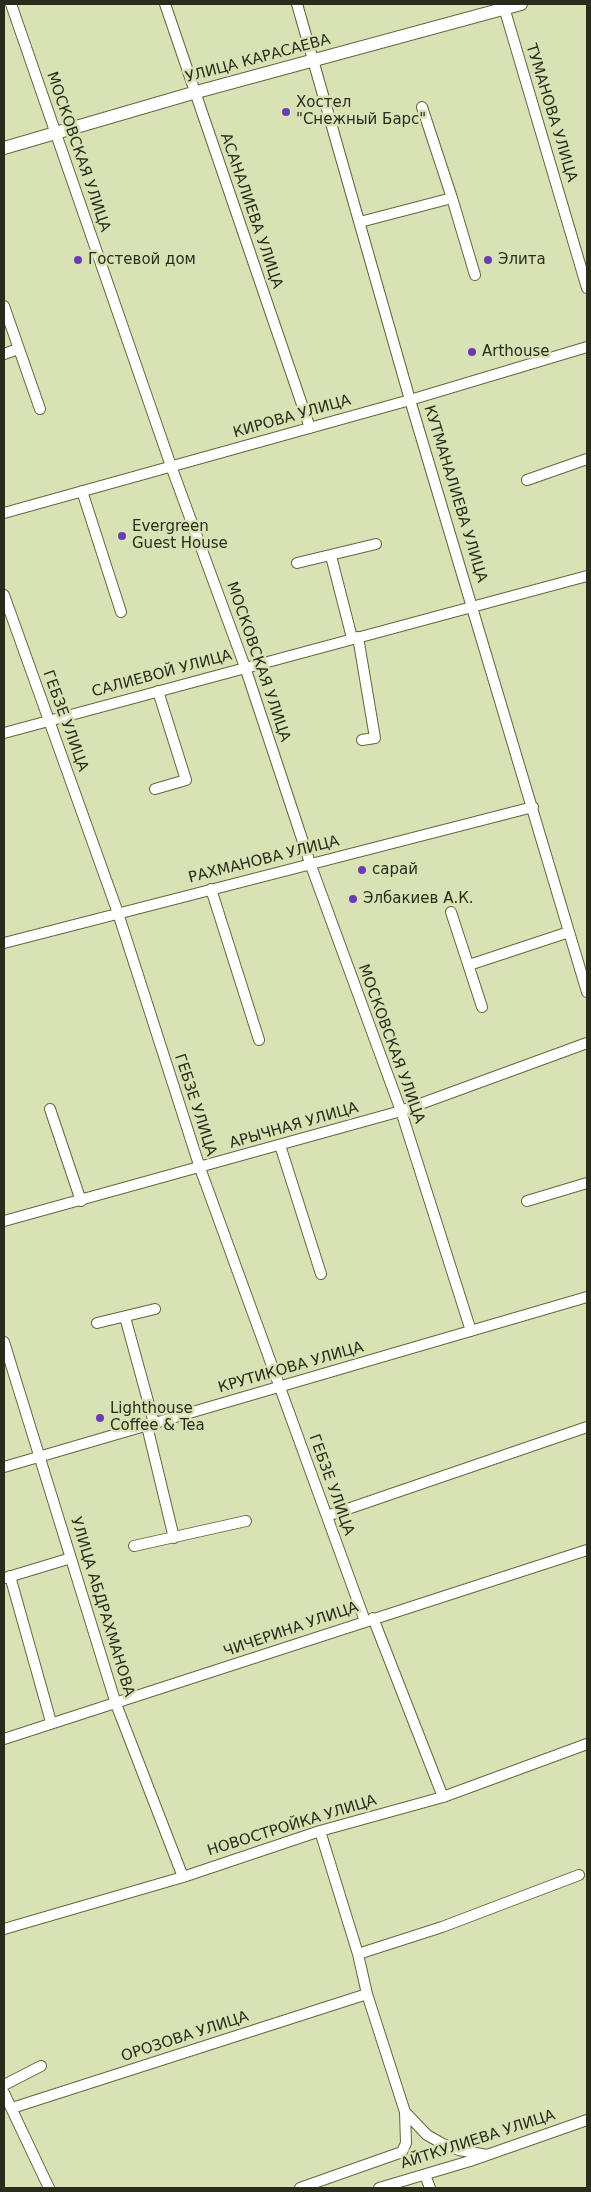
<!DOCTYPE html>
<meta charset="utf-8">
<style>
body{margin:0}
#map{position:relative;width:591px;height:2192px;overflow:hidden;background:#d9e2b5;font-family:"DejaVu Sans",sans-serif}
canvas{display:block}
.frame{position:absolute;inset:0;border:5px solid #292c1b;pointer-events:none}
</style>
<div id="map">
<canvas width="591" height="2192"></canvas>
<div class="frame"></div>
</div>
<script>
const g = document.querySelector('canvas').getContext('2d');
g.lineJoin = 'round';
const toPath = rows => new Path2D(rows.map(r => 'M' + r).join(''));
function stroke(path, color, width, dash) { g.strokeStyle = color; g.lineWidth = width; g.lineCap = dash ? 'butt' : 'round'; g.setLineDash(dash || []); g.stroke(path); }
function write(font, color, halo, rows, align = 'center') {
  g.font = font + ' "DejaVu Sans",sans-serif'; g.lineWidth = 5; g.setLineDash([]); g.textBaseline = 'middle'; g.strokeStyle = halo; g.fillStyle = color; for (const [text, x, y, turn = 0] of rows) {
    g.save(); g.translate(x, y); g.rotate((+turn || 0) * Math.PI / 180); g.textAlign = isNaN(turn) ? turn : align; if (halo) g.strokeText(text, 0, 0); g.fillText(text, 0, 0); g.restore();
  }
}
const minor = toPath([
 [11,4,171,466,245,667,310,863,401,1111,471,1331],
 [165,4,310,428],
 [297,4,410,400,587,992],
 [503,4,587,288],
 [422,107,452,198],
 [360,222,452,198,475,275],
 [4,306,40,409],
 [4,354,18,349],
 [527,480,587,459],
 [82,491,121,612],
 [4,513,410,400,587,347],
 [331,556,352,638],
 [297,563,376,544],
 [4,595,118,913,200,1168,365,1621],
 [358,637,375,738,362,740],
 [4,733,587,576],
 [155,789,186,780,158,691],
 [211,889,259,1040],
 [451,912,482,1007],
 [4,943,533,807],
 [469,965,569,932],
 [50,1109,81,1201],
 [280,1145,321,1274],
 [527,1201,587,1183],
 [4,1221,401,1111,587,1043],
 [125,1317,154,1423],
 [97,1323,155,1309],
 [4,1342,116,1704,183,1877],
 [147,1426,174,1538],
 [4,1467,587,1297],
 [327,1516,587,1427],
 [134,1546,246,1521],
 [10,1576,51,1722],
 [5,1578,71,1558],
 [373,1618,443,1797],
 [4,1739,587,1550],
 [320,1831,358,1954,367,1994,405,2112,427,2135,443,2144,459,2150,487,2155],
 [4,1929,183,1877,320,1831,443,1797,587,1744],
 [358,1954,442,1927,579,1875],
 [4,2085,41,2066],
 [4,2093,49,2188],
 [12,2108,367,1994],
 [425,2175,430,2188],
 [300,2188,402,2152,406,2143,405,2112],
 [379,2188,470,2161,587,2120]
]);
const major = toPath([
 [4,148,193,93,521,4]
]);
stroke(minor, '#606840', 12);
stroke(major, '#606840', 14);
stroke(minor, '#fff', 10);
stroke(major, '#fff', 12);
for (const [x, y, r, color] of [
 [286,112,5,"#6a3bb3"],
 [78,260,5,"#6a3bb3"],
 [488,260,5,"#6a3bb3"],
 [472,352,5,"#6a3bb3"],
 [122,536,5,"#6a3bb3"],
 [362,870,5,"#6a3bb3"],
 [353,899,5,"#6a3bb3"],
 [100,1418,5,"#6a3bb3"]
]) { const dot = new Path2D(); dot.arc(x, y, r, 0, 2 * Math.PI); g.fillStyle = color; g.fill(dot); stroke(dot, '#d9e2b5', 2); }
write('15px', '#292c1b', '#d9e2b5', [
 ["УЛИЦА КАРАСАЕВА",258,59,-15],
 ["ТУМАНОВА УЛИЦА",551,113,73],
 ["МОСКОВСКАЯ УЛИЦА",78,152,71],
 ["АСАНАЛИЕВА УЛИЦА",251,211,71],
 ["КИРОВА УЛИЦА",292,417,-16],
 ["КУТМАНАЛИЕВА УЛИЦА",455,494,73],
 ["МОСКОВСКАЯ УЛИЦА",258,662,71],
 ["САЛИЕВОЙ УЛИЦА",162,674,-15],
 ["ГЕБЗЕ УЛИЦА",65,721,70],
 ["РАХМАНОВА УЛИЦА",264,860,-14],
 ["МОСКОВСКАЯ УЛИЦА",391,1044,70],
 ["ГЕБЗЕ УЛИЦА",195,1105,72],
 ["АРЫЧНАЯ УЛИЦА",294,1126,-16],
 ["КРУТИКОВА УЛИЦА",291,1368,-16],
 ["ГЕБЗЕ УЛИЦА",331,1485,70],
 ["УЛИЦА АБДРАХМАНОВА",102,1607,73],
 ["ЧИЧЕРИНА УЛИЦА",291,1630,-19],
 ["НОВОСТРОЙКА УЛИЦА",292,1826,-17],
 ["ОРОЗОВА УЛИЦА",185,2037,-18],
 ["АЙТКУЛИЕВА УЛИЦА",478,2140,-18]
]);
write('15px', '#292c1b', '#d9e2b5', [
 ["Хостел",296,103],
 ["\"Снежный Барс\"",296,120],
 ["Гостевой дом",88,260],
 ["Элита",498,260],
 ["Arthouse",482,352],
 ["Evergreen",132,527],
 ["Guest House",132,544],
 ["сарай",372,870],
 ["Элбакиев А.К.",363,899],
 ["Lighthouse",110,1409],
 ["Coffee & Tea",110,1426]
], 'left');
</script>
